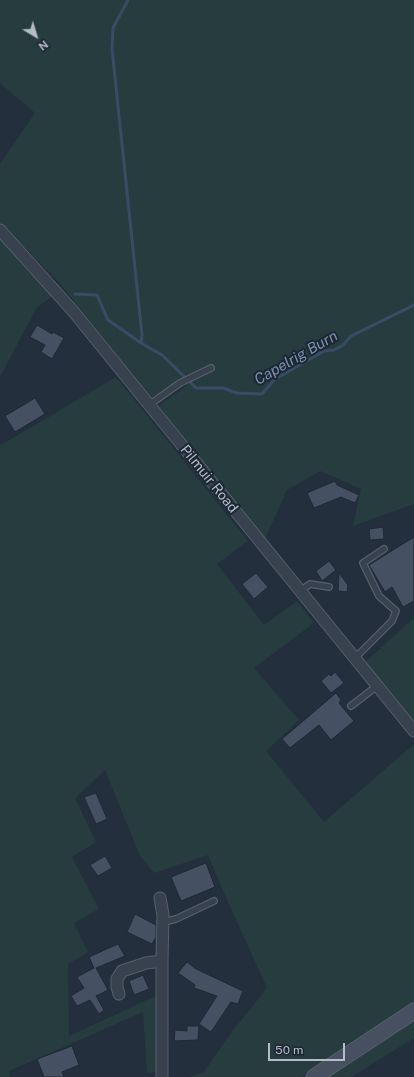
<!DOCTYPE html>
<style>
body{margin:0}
#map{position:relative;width:414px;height:1077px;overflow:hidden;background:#242f3e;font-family:"Public Sans",sans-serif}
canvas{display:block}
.north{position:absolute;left:16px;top:16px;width:40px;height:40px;-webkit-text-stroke:3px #1d2633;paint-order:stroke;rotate:142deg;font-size:11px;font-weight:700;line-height:16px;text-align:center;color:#b4bcc9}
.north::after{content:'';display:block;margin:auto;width:14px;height:18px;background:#b4bcc9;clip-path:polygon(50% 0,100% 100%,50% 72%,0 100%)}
.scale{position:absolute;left:268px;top:1043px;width:77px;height:18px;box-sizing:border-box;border:2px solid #b4bcc9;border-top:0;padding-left:5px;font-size:12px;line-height:14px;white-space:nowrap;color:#b4bcc9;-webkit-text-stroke:3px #1d2633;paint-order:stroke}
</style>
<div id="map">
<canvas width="414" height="1077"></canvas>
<div class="north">N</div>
<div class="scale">50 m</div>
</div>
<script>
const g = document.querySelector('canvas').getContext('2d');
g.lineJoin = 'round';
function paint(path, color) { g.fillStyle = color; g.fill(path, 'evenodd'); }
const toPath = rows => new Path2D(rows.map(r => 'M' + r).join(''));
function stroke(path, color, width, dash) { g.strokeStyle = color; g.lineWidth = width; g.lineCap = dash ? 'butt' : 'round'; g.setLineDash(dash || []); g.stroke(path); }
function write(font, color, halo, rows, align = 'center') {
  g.font = font + ' "Public Sans",sans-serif'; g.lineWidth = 4; g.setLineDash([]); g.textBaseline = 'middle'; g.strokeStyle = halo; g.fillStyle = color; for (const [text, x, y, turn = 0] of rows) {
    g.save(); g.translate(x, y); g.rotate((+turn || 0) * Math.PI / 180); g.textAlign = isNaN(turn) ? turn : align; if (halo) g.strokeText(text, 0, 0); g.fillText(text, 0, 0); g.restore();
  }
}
paint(toPath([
 [0,0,414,0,414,504,353,526,361,489,320,471,287,490,266,537,262,538,159,406,194,380,192,373,153,397,150,396,57,280,0,223,0,164,35,113,0,83],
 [0,238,53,296,37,307,0,377],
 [116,377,248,541,217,564,264,625,297,601,314,623,254,668,299,720,266,751,324,822,414,744,414,1003,302,1077,189,1077,204,1072,230,1034,267,988,228,902,208,855,154,873,140,856,105,770,75,798,96,842,72,857,99,909,74,923,88,952,68,964,69,1036,158,995,159,1072,147,1073,143,1012,9,1071,10,1077,0,1077,0,444,1,445],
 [414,618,414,723,364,663],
 [414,1018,414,1038,351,1077,326,1077]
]), '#263c3f');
stroke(toPath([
 [128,0,113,28,112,49,142,335,141,343],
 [75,294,97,295,108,320,141,343,162,355,196,388,223,388,237,393,262,394,275,379,324,351,334,350,343,345,351,336,414,305]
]), '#394c67', 3);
const building = toPath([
 [37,325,52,334,53,332,64,338,52,359,41,352,45,345,30,337,37,325],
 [35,398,45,414,15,432,5,416,35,398],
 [335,481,337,485,359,495,355,503,341,497,314,508,307,493,335,481],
 [383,527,384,539,370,540,369,529,383,527],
 [414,537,414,601,403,607,392,587,385,592,369,565,414,537],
 [329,561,336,570,322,581,316,571,329,561],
 [256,573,268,587,254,599,242,584,256,573],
 [339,573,348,585,347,592,338,591,339,573],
 [335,672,344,683,331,693,321,681,329,674,331,676,335,672],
 [336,693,341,700,339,703,354,721,331,740,319,725,290,748,282,739,336,693],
 [96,793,107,819,96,824,84,797,96,793],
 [105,856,112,868,98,876,90,865,105,856],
 [206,863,215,887,181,901,171,877,206,863],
 [135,914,156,925,156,937,152,944,127,932,135,914],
 [118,944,125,956,96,968,108,990,96,996,104,1010,99,1014,90,1000,77,1006,71,996,84,988,77,977,94,968,89,957,118,944],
 [187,962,196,969,243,991,238,1004,231,1002,211,1032,199,1024,217,996,194,988,195,985,178,973,187,962],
 [143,975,149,989,134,995,129,981,143,975],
 [187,1026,199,1026,198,1040,174,1041,175,1030,187,1031,187,1026],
 [72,1046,79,1065,62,1072,64,1077,44,1077,37,1059,72,1046]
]);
paint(building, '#455162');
stroke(building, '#1f2835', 1);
const lane = toPath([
 [149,405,180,383,211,368],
 [300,591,310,584,329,587],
 [355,658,392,621,396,611,379,596,363,563,384,549],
 [351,706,377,686],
 [163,922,176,919,214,901]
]);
const street = toPath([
 [0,230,73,311,414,731],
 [160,898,163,915,162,961,162,1077],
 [119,994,117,987,117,979,122,971,146,963,162,961]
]);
const secondary = toPath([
 [314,1077,414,1011]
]);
stroke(lane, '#565f6c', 8);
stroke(street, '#565f6c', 13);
stroke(secondary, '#565f6c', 17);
stroke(lane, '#38414e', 5.5);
stroke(street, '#38414e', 11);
stroke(secondary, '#465061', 15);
write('14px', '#b4bcc9', '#1d2633', [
 ["Pilmuir Road",209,479,51]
]);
write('italic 15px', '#7c92b1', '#1d2633', [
 ["Capelrig Burn",296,358,-30]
]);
</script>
